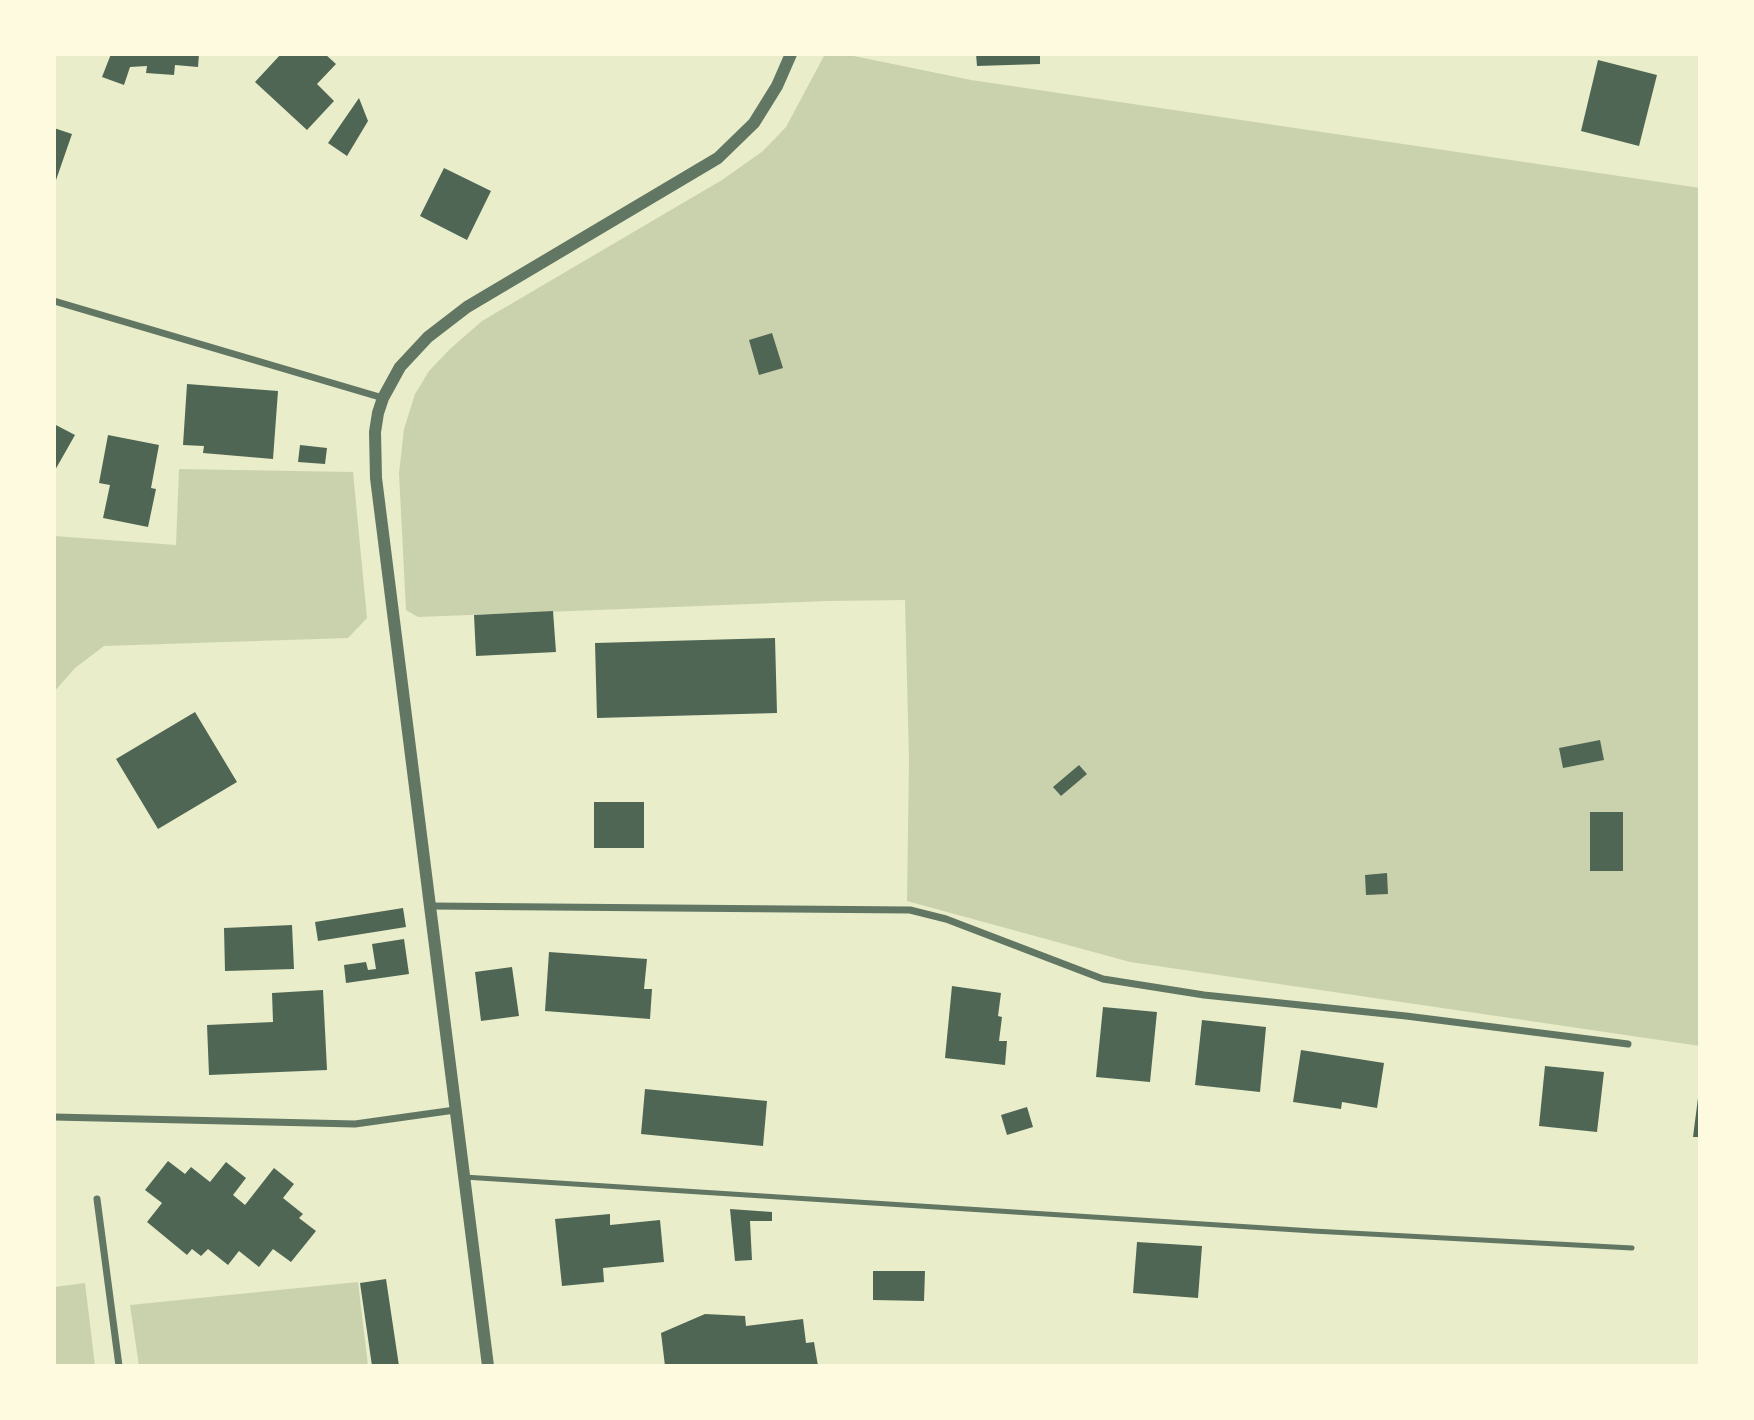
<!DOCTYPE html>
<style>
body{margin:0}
#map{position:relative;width:1754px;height:1420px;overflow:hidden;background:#e9edc9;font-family:Bitter,serif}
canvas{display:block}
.frame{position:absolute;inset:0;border:56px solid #fefae0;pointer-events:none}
</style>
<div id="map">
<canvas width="1754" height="1420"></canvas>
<div class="frame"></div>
</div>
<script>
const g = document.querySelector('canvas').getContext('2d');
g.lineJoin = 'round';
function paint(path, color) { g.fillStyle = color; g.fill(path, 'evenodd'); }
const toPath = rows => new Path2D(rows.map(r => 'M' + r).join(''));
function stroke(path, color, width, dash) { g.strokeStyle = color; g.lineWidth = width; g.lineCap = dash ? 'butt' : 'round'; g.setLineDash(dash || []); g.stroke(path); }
paint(toPath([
 [825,54,844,54,971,80,1700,188,1700,1046,1130,962,907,901,909,760,905,600,827,601,418,617,406,610,399,473,404,429,415,394,429,371,450,349,482,321,722,180,763,151,786,127],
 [179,469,353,472,367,618,348,638,104,646,75,668,54,692,54,536,176,545],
 [358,1282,368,1366,139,1366,130,1305],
 [85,1283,95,1366,54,1366,54,1287]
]), '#cad2ad');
paint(toPath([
 [111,54,199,54,198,67,175,65,174,75,146,73,147,66,130,67,124,85,102,77],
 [281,54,325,54,336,64,317,84,334,101,307,130,255,82],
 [976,54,1040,54,1040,64,977,66],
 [1598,60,1657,75,1639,146,1581,131],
 [359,98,368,121,347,156,328,143],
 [54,128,72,134,55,183,54,183],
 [444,168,491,191,467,240,420,216],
 [772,333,783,368,759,375,749,340],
 [187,384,278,391,273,459,203,453,204,446,183,445],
 [54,424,75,435,54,472],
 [108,435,159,445,151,488,156,489,148,527,103,518,110,485,99,483],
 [300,445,327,448,325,464,298,462],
 [553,611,556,652,476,656,474,615],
 [775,638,777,713,597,718,595,643],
 [195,712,237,782,158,829,116,759],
 [1600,740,1604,760,1563,768,1559,748],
 [1079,765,1087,774,1061,796,1053,787],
 [594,802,644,802,644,848,594,848],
 [1590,812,1623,812,1623,871,1590,871],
 [1387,873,1388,894,1366,895,1365,875],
 [403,908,406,927,318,941,315,922],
 [292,925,294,969,225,971,224,928],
 [404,939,409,974,346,983,344,965,366,962,368,970,376,969,372,944],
 [549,952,647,959,644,989,652,989,650,1019,545,1011],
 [512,967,519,1016,481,1021,475,972],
 [952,986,1001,993,998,1016,1002,1017,999,1041,1007,1041,1005,1065,945,1058],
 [323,990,327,1070,209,1075,207,1025,273,1022,272,993],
 [1103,1007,1157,1012,1150,1082,1096,1077],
 [1202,1020,1266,1027,1260,1092,1195,1085],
 [1301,1050,1384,1063,1377,1108,1342,1102,1341,1109,1293,1102],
 [1545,1066,1604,1072,1597,1132,1539,1126],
 [645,1089,767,1101,763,1146,641,1134],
 [1698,1098,1700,1098,1700,1137,1693,1137],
 [1027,1107,1033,1127,1007,1135,1001,1115],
 [168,1161,185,1174,191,1167,210,1182,226,1162,246,1178,233,1195,245,1205,274,1168,294,1184,283,1198,303,1214,299,1218,316,1231,291,1262,273,1249,259,1267,239,1251,228,1265,208,1249,201,1256,192,1249,187,1255,147,1222,162,1203,145,1190],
 [730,1209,772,1212,772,1221,750,1221,752,1260,735,1261],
 [610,1214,610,1225,660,1220,664,1262,603,1268,604,1282,562,1286,555,1219],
 [1137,1242,1202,1246,1198,1298,1133,1293],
 [873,1271,925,1271,924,1301,873,1300],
 [386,1279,399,1366,372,1366,360,1283],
 [705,1314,745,1316,746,1326,803,1319,806,1343,814,1342,818,1366,665,1366,661,1333]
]), '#4f6655');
stroke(toPath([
 [464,1177,1313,1231,1632,1248]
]), '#617663', 5);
stroke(toPath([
 [54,301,383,398],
 [430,906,910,910,946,919,1103,979,1204,995,1406,1016,1628,1044],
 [54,1117,355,1124,455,1110],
 [97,1199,119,1366]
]), '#617663', 7);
stroke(toPath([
 [488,1366,376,478,375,432,378,413,383,398,400,367,428,337,467,307,718,158,754,123,777,86,791,54]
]), '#617663', 12);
</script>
